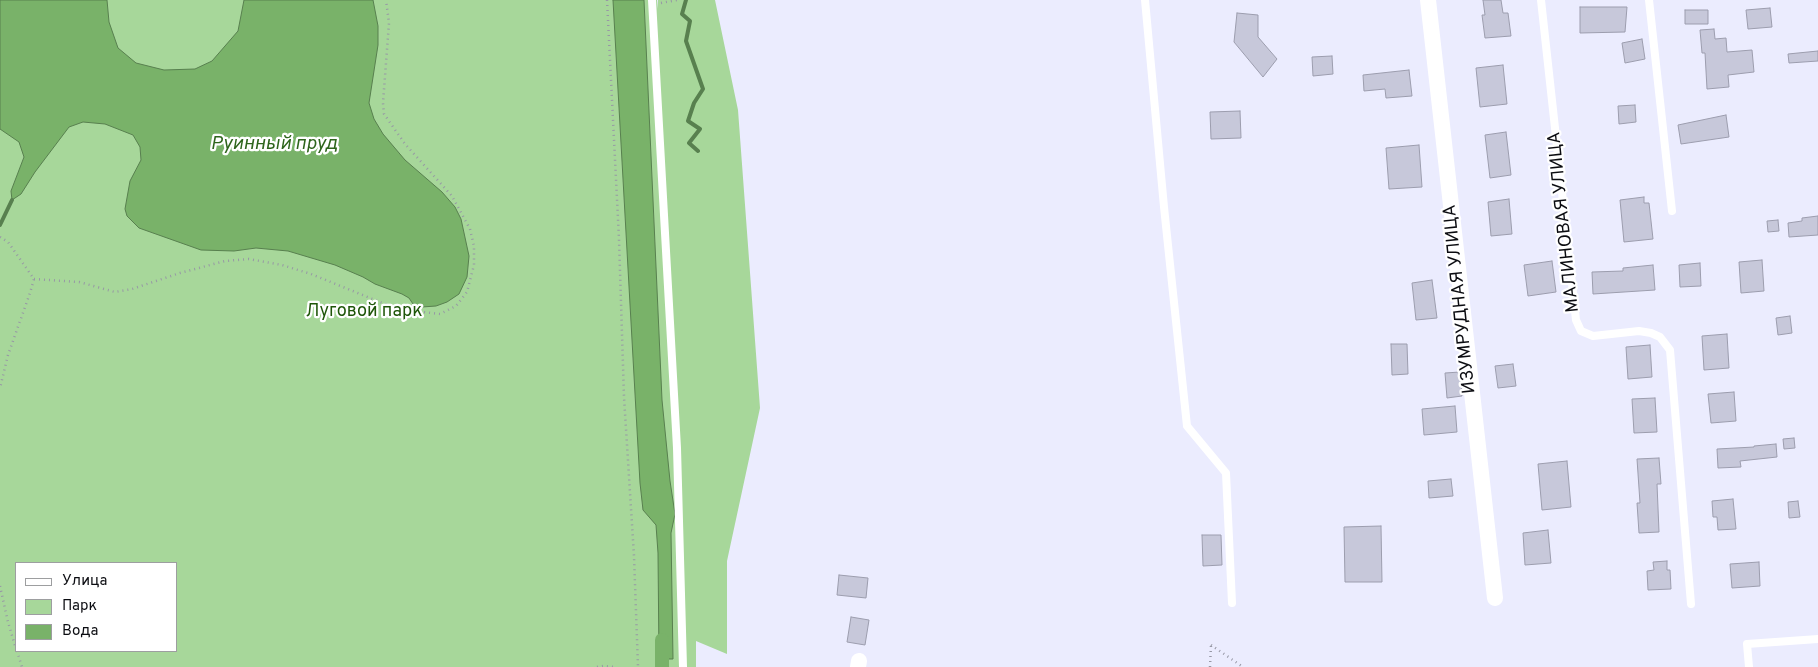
<!DOCTYPE html>
<meta charset="utf-8">
<style>
body{margin:0}
#map{position:relative;width:1818px;height:667px;overflow:hidden;background:#ebecfe;font-family:Overpass,sans-serif}
canvas{display:block}
.legend{position:absolute;left:15px;top:562px;width:162px;height:90px;box-sizing:border-box;background:#fff;border:1px solid #9d9ea0;margin:0;padding:6px 9px;list-style:none;font-size:15px;color:#0b0c11}
.legend li{display:flex;align-items:center;gap:10px;height:25px}
.legend b{width:25px;border:1px solid #9d9ea0}
</style>
<div id="map">
<canvas width="1818" height="667"></canvas>
<ul class="legend">
<li><b style="height:6px;background:#fff"></b>Улица</li>
<li><b style="height:14px;background:#a7d79a"></b>Парк</li>
<li><b style="height:14px;background:#79b269"></b>Вода</li>
</ul>
</div>
<script>
const g = document.querySelector('canvas').getContext('2d');
g.lineJoin = 'round';
function paint(path, color) { g.fillStyle = color; g.fill(path, 'evenodd'); }
const toPath = rows => new Path2D(rows.map(r => 'M' + r).join(''));
function stroke(path, color, width, dash) { g.strokeStyle = color; g.lineWidth = width; g.lineCap = dash ? 'butt' : 'round'; g.setLineDash(dash || []); g.stroke(path); }
function write(font, color, halo, rows, align = 'center') {
  g.font = font + ' Overpass,sans-serif'; g.lineWidth = 4.5; g.setLineDash([]); g.textBaseline = 'middle'; g.strokeStyle = halo; g.fillStyle = color; for (const [text, x, y, turn = 0] of rows) {
    g.save(); g.translate(x, y); g.rotate((+turn || 0) * Math.PI / 180); g.textAlign = isNaN(turn) ? turn : align; if (halo) g.strokeText(text, 0, 0); g.fillText(text, 0, 0); g.restore();
  }
}
paint(toPath([
 [0,0,657,0,658,9,658,0,715,0,738,110,760,408,727,561,727,654,696,641,696,667,0,667],
 [16,563,176,563,176,651,16,651]
]), '#a7d79a');
const water = toPath([
 [0,0,107,0,109,22,118,48,136,63,164,70,195,69,212,61,238,31,244,0,373,0,378,26,378,45,369,103,374,119,383,134,405,160,442,192,455,207,461,219,469,256,467,277,459,294,447,302,436,306,422,307,413,304,409,298,402,294,375,284,363,277,335,265,288,251,256,248,234,251,201,250,139,228,127,216,125,209,130,181,141,160,140,147,133,135,105,124,83,122,69,127,35,172,21,194,12,200,11,191,24,157,19,142,0,129,0,0],
 [613,0,644,0,662,400,670,481,675,514,671,533,673,659,659,659,658,553,656,525,643,510,640,483,613,0]
]);
paint(water, '#79b269');
stroke(water, '#58804f', 1);
stroke(toPath([
 [686,0,682,14,690,21,686,41,703,89,694,103,688,121,700,129,689,143,698,151],
 [0,225,12,200]
]), '#58804f', 4);
stroke(toPath([
 [662,640,662,667]
]), '#79b269', 14);
const building = toPath([
 [1483,0,1501,0,1503,13,1508,13,1511,36,1485,38,1482,15,1485,15,1483,0],
 [1580,7,1627,7,1625,32,1580,33,1580,7],
 [1770,8,1772,27,1748,29,1746,10,1770,8],
 [1685,10,1708,10,1708,24,1685,24,1685,10],
 [1237,13,1258,15,1258,37,1277,59,1263,77,1234,42,1237,13],
 [1714,29,1715,39,1726,38,1727,52,1752,50,1754,72,1728,75,1729,87,1707,89,1705,53,1702,53,1700,30,1714,29],
 [1642,39,1645,59,1625,63,1622,43,1642,39],
 [1818,51,1818,61,1789,63,1788,54,1818,51],
 [1332,56,1333,74,1313,76,1312,57,1332,56],
 [1503,65,1507,104,1480,107,1476,68,1503,65],
 [1409,70,1412,96,1386,98,1385,89,1364,91,1363,75,1409,70],
 [1635,105,1636,122,1619,124,1618,106,1635,105],
 [1240,111,1241,138,1211,139,1210,112,1240,111],
 [1726,115,1729,137,1681,144,1678,125,1726,115],
 [1506,132,1511,175,1490,178,1485,135,1506,132],
 [1419,145,1422,187,1389,189,1386,148,1419,145],
 [1644,197,1644,203,1649,203,1653,239,1624,242,1620,200,1644,197],
 [1509,199,1512,234,1491,236,1488,202,1509,199],
 [1818,216,1818,235,1789,237,1788,223,1802,221,1802,218,1818,216],
 [1778,220,1779,231,1768,232,1767,221,1778,220],
 [1762,260,1764,291,1741,293,1739,262,1762,260],
 [1552,261,1556,292,1528,296,1524,265,1552,261],
 [1700,263,1701,286,1680,287,1679,265,1700,263],
 [1653,265,1655,290,1593,294,1592,272,1623,271,1623,268,1653,265],
 [1432,280,1437,318,1416,320,1412,283,1432,280],
 [1790,316,1792,333,1778,335,1776,318,1790,316],
 [1727,334,1729,368,1704,370,1702,336,1727,334],
 [1391,344,1407,344,1408,374,1392,375,1391,344],
 [1650,345,1652,377,1628,379,1626,347,1650,345],
 [1513,364,1516,386,1498,388,1495,366,1513,364],
 [1460,372,1462,396,1447,398,1445,373,1460,372],
 [1734,392,1736,421,1711,423,1708,394,1734,392],
 [1655,398,1657,432,1634,433,1632,399,1655,398],
 [1455,406,1457,432,1424,435,1422,409,1455,406],
 [1794,438,1795,448,1784,449,1783,439,1794,438],
 [1776,444,1777,457,1740,461,1741,467,1718,468,1717,449,1754,447,1754,446,1776,444],
 [1659,458,1661,484,1657,484,1659,532,1639,533,1637,503,1640,503,1637,459,1659,458],
 [1567,461,1571,507,1542,510,1538,464,1567,461],
 [1451,479,1453,496,1429,498,1428,481,1451,479],
 [1733,499,1736,529,1718,530,1717,517,1713,517,1712,501,1733,499],
 [1798,501,1800,517,1789,518,1788,502,1798,501],
 [1381,526,1382,582,1345,582,1344,527,1381,526],
 [1548,530,1551,563,1525,565,1523,533,1548,530],
 [1202,535,1221,535,1222,565,1203,566,1202,535],
 [1667,561,1667,570,1670,570,1671,589,1648,590,1647,571,1654,570,1653,562,1667,561],
 [1759,562,1760,586,1732,588,1730,564,1759,562],
 [839,575,868,578,866,598,837,595,839,575],
 [851,617,869,620,865,645,847,642,851,617]
]);
paint(building, '#c7c8da');
stroke(building, '#9c9dae', 1);
stroke(toPath([
 [607,0,619,239,624,397,634,556,638,667],
 [661,3,677,0],
 [0,237,8,242,34,279,30,293,8,355,0,388],
 [34,279,79,282,115,292,132,289,180,273,225,261,249,259,282,265,311,274,397,309,440,314,456,306,467,292,474,265,474,246,470,229,452,196,405,144,384,114,383,103,389,23,386,0],
 [0,586,8,622,16,649],
 [1211,645,1243,667],
 [17,651,22,667],
 [597,667,603,666,615,667],
 [1210,667,1211,645]
]), '#9798a5', 2.5, [1, 4]);
stroke(toPath([
 [652,0,677,448,683,667],
 [1145,0,1164,207,1187,426,1226,473,1232,603],
 [1541,0,1576,320,1581,331,1593,336,1639,331,1651,333,1660,337,1670,350,1691,604],
 [1649,0,1672,211],
 [1749,667,1747,644,1818,639]
]), '#fff', 8);
stroke(toPath([
 [1428,0,1495,598],
 [858,667,859,661]
]), '#fff', 16);
write('18px', '#0b0c11', '#fff', [
 ["МАЛИНОВАЯ УЛИЦА",1565,222,-96],
 ["ИЗУМРУДНАЯ УЛИЦА",1461,299,-96]
]);
write('18px', '#1f5609', '#fff', [
 ["Луговой парк",364,312]
]);
write('italic 19px', '#2e651c', '#fff', [
 ["Руинный пруд",274,145]
]);
</script>
